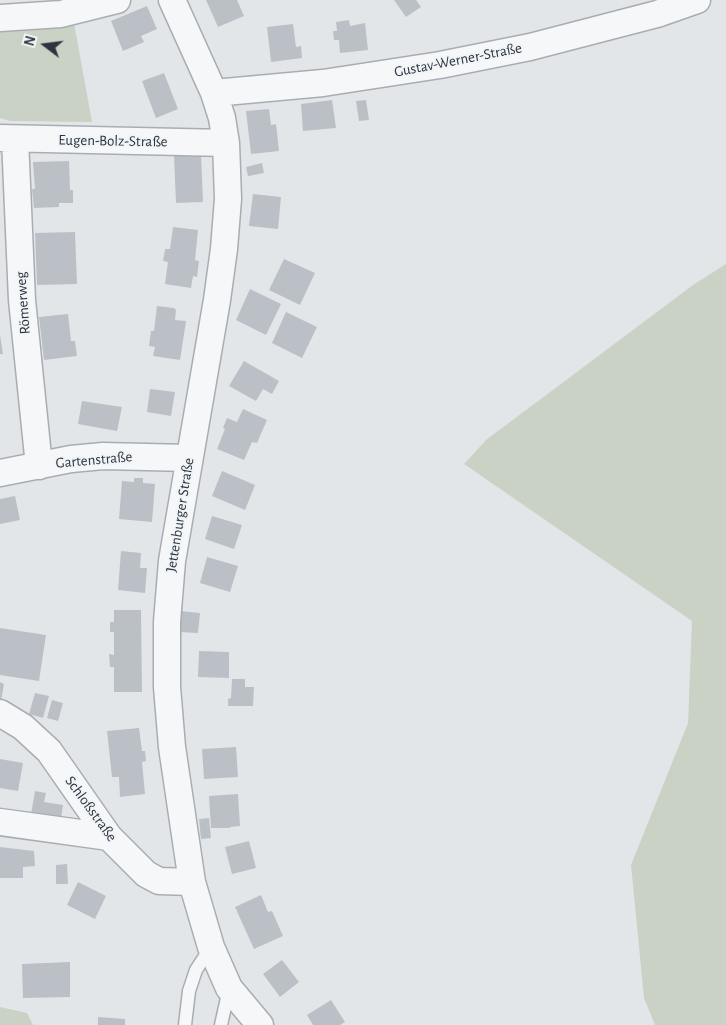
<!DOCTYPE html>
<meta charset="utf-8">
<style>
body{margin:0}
#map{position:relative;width:726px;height:1025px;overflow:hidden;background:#e3e6e9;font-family:"Alegreya Sans",sans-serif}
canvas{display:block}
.north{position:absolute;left:20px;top:20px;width:50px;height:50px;-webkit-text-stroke:4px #f2f5f7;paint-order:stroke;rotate:285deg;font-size:14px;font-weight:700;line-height:20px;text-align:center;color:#2d3540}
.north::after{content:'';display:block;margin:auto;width:18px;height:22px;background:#2d3540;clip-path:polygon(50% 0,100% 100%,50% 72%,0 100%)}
</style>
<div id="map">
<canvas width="726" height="1025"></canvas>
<div class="north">N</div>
</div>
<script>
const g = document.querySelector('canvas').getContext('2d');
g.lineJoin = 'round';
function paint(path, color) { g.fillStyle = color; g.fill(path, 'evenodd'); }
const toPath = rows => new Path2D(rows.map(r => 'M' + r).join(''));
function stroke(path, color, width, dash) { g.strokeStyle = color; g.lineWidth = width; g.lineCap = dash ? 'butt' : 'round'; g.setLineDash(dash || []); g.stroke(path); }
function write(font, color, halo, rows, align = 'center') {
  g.font = font + ' "Alegreya Sans",sans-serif'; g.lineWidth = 4; g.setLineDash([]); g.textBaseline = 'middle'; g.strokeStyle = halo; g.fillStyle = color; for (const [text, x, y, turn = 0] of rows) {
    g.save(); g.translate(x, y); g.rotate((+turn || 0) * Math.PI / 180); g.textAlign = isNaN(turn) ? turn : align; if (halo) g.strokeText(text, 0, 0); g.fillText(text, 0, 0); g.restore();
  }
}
paint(toPath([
 [74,23,92,122,10,121,0,118,0,27],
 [726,264,726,1025,655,1025,644,998,631,865,688,723,692,621,464,464,486,440,693,285],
 [0,1007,27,1013,33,1025,0,1025]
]), '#cad2c5');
paint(toPath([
 [206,0,237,0,244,16,218,27],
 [394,0,416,0,421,7,406,17],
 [147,6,157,29,141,36,144,42,123,51,111,21],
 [349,20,350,26,365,23,368,50,340,53,339,40,334,40,333,31,337,31,336,22],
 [293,24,296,47,301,46,302,58,271,62,267,27],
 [164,73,178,109,156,118,142,81],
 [332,100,336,128,303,131,301,104],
 [366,100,369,120,359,121,356,101],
 [269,109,271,125,276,124,279,151,251,154,246,111],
 [201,155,203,202,176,203,174,156],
 [69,161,70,190,73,190,73,203,59,203,59,207,34,208,32,189,35,189,33,162],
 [262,163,264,173,248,176,246,167],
 [253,194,281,197,278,229,249,226],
 [173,227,198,230,195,260,199,261,197,277,193,276,191,288,165,284,168,262,163,261,165,249,170,249],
 [75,232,77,284,37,285,35,233],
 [284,259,315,273,300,305,269,290],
 [250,289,281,304,266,335,236,320],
 [157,306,174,308,176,310,175,320,186,321,180,360,153,356,155,347,149,346,151,331,154,331],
 [286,312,317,327,302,358,272,343],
 [68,314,71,341,75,341,77,356,44,360,39,317],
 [0,335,3,354,0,354],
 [244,361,279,381,272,394,263,389,256,401,229,386],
 [150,389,175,392,171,416,147,412],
 [82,401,122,407,117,431,78,424],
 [243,409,267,420,257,443,252,442,244,460,217,449,225,429,223,428,227,418,237,422],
 [222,471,255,485,245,510,212,496],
 [134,478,143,478,143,483,155,484,152,522,119,519,122,481,134,482],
 [15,496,20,520,0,524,0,499],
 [212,516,242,525,234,549,205,539],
 [121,551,141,553,140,568,147,568,145,593,118,590],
 [207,557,238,566,230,592,200,583],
 [114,610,141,610,142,692,114,692,114,667,110,667,109,654,114,655,114,632,110,632,110,622,114,622],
 [180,611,200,613,198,633,179,632],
 [0,628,46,635,39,681,0,675],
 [199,651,229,652,229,678,198,677],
 [232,679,245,679,245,687,254,687,253,706,228,706,228,699,231,698],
 [0,682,4,684,1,701,0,701],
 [35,693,49,696,43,718,29,714],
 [52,700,63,703,58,721,47,718],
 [139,728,142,751,145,751,146,761,142,762,145,794,120,797,119,777,112,777,107,731],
 [236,747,238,777,204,779,202,749],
 [0,759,23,763,18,791,0,788],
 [35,791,46,793,44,802,63,805,60,825,30,820],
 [238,794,240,826,230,827,230,828,211,828,209,796],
 [209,818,211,838,201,839,199,819],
 [249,841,256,868,232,874,225,847],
 [0,847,34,851,35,866,23,867,23,878,0,878],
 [67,864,68,884,56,884,56,865],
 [78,882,106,896,95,919,67,905],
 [261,895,268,912,272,911,283,936,254,949,235,907],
 [282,960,299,982,280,997,263,974],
 [70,962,70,997,23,998,22,964],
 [331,1000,345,1022,340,1025,313,1025,307,1015],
 [98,1017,125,1019,125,1025,98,1025]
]), '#bbc0c6');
const service = toPath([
 [185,1025,189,991,196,970,211,947],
 [221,1025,229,989]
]);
const minor = toPath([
 [172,0,214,93,222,118,226,143,228,199,224,249,217,300,172,561,167,622,167,687,172,747,192,882,211,947,229,988,260,1025],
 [0,18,61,14,117,0],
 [214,93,323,83,440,65,530,47,657,14,697,0],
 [0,138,226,143],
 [15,139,22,300,39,466],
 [0,473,71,459,103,456,189,458],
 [0,713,23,727,49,751,109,837,146,874,159,881,192,882],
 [0,822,109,837]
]);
stroke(service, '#a9adb3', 15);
stroke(minor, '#a9adb3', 29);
stroke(service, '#f5f7f8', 12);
stroke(minor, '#f5f7f8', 26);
write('15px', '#2d3540', '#f2f5f7', [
 ["Gustav-Werner-Straße",458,60,-11],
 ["Eugen-Bolz-Straße",113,141,1],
 ["Römerweg",23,303,-94],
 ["Gartenstraße",94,460,-5],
 ["Jettenburger Straße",180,515,-81],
 ["Schloßstraße",91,809,54]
]);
</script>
